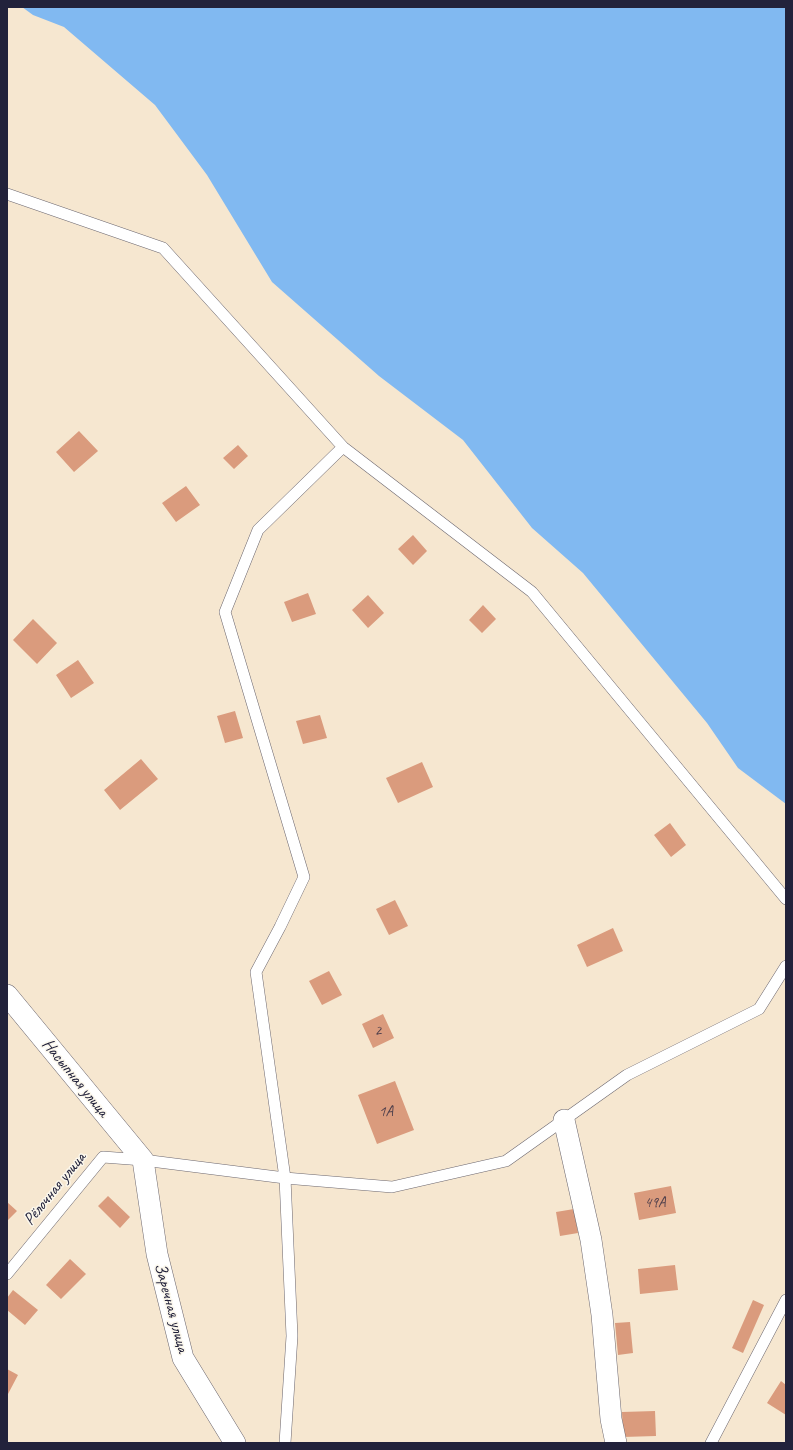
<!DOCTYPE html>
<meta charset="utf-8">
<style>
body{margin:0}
#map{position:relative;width:793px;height:1450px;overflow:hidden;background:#f6e7d0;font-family:Caveat,sans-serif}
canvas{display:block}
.frame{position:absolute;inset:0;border:8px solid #22223b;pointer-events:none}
</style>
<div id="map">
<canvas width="793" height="1450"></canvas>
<div class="frame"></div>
</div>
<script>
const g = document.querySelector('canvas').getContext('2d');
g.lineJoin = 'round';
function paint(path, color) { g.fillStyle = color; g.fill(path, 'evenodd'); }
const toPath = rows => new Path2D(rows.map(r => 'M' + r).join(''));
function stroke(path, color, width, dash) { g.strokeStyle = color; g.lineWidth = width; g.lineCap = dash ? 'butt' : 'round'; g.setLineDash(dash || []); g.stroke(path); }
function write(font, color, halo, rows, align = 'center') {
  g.font = font + ' Caveat,sans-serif'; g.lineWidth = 3; g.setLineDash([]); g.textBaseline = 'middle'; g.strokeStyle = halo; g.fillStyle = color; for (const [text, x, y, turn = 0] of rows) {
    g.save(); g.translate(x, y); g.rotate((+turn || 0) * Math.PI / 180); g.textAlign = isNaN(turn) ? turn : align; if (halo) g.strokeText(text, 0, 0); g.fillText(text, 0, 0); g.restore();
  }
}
paint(toPath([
 [22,7,786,7,786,804,738,768,707,723,583,573,532,528,463,440,379,376,272,282,207,175,155,105,64,27,33,15]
]), '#81b9f1');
paint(toPath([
 [79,431,98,451,74,472,56,452],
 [238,445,248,456,234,469,223,458],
 [186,486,200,505,176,522,162,503],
 [413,535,427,551,413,565,398,549],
 [308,593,316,614,292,622,284,602],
 [368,595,384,613,368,628,352,610],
 [483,605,496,619,482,633,469,620],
 [33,619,57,643,37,664,13,640],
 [78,660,94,683,71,698,56,675],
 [235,711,243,738,225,743,217,716],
 [320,715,327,738,303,744,296,721],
 [141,759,158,779,120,810,104,790],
 [422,762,433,787,398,803,386,778],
 [670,823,686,845,671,857,654,835],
 [395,900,408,926,389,935,376,909],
 [613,928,623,951,587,967,577,945],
 [329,971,342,995,322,1005,309,981],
 [383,1014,394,1038,373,1048,362,1024],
 [395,1081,414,1130,377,1144,358,1095],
 [671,1186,676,1213,639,1220,634,1193],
 [108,1196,130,1217,120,1228,98,1206],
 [7,1202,17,1211,7,1221],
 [574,1209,578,1233,560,1236,556,1212],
 [70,1259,86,1274,61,1299,46,1285],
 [675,1265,678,1290,640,1294,638,1269],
 [13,1290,38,1310,25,1325,7,1310,7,1298],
 [753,1300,764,1305,743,1353,732,1348],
 [630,1322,633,1353,618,1355,615,1323],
 [7,1369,18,1375,8,1394,7,1393],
 [781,1381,786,1385,786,1415,767,1403],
 [655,1411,656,1436,623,1437,622,1412]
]), '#da9b7d');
const service = toPath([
 [7,194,163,248,343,447,532,592,786,899],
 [7,1274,103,1157,143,1160,285,1178,392,1187,506,1161,627,1075,759,1009,786,966],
 [285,1443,292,1336,285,1178,256,972,280,927,304,877,225,612,258,530,343,447],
 [711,1443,786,1300]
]);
const minor = toPath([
 [7,995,143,1160,157,1254,183,1358,235,1443],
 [564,1120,591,1240,602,1315,611,1419,616,1443]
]);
stroke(service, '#6c676f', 12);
stroke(minor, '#6c676f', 22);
stroke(service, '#fff', 11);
stroke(minor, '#fff', 21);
write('15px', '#50404c', null, [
 ["2",378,1031],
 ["1А",386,1112],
 ["49А",655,1203]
]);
write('17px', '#22223b', '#fbf7ec', [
 ["Насыпная улица",75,1078,51],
 ["Рёлочная улица",55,1189,-51],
 ["Заречная улица",171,1308,75]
]);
</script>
